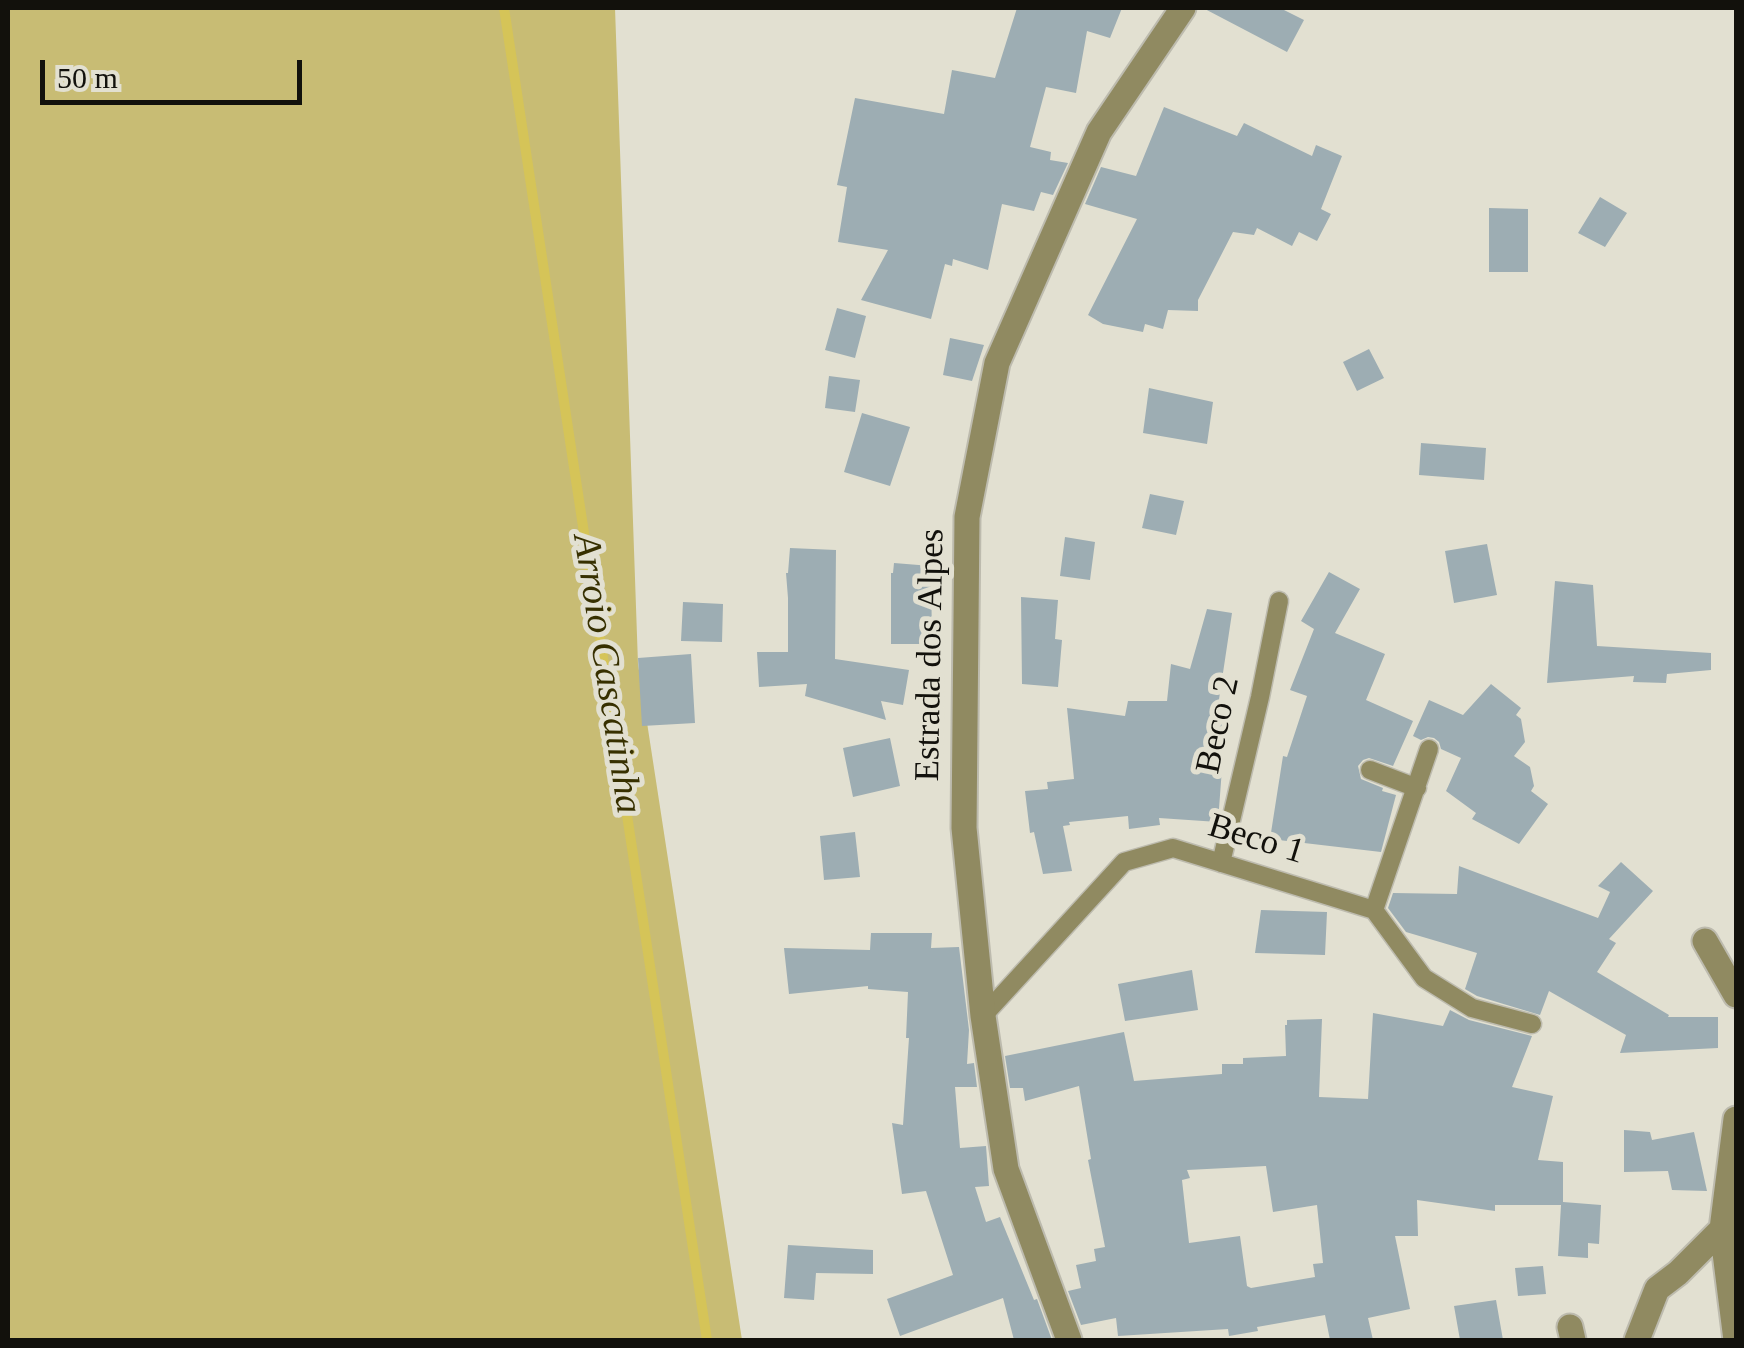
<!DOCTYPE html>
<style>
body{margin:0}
#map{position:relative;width:1744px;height:1348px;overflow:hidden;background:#e2e0d1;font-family:Georgia,serif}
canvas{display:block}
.frame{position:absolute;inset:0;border:10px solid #12110c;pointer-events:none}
.scale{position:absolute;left:40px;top:60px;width:262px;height:45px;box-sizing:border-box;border:5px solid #12110c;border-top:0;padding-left:12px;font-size:30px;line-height:35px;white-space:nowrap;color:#12110c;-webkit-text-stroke:8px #e2e0d1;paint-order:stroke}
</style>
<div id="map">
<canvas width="1744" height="1348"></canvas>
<div class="frame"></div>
<div class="scale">50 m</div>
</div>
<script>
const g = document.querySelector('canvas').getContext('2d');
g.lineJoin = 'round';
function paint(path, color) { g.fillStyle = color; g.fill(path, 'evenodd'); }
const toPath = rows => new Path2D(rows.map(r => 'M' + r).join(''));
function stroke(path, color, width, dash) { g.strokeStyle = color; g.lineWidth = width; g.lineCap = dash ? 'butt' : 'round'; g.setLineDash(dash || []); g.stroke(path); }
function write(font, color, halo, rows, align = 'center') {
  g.font = font + ' Georgia,serif'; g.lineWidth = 10; g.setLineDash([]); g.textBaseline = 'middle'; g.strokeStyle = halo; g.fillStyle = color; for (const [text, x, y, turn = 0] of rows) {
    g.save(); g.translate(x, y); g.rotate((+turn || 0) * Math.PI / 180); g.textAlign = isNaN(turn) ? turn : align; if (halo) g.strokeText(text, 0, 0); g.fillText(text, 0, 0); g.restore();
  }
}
paint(toPath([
 [8,8,615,8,638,664,742,1340,8,1340]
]), '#c8bc74');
stroke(toPath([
 [504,8,707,1340]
]), '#d5c458', 10);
paint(toPath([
 [1017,8,1122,8,1110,38,1087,31,1076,93,1046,87,1030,147,1051,152,1050,160,1068,163,1053,195,1041,192,1034,211,1002,204,988,270,953,259,952,266,945,264,931,319,861,300,888,250,838,242,847,187,837,185,855,98,944,114,952,70,995,78],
 [1203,8,1280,8,1304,20,1287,52],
 [1164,107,1237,136,1244,123,1312,156,1316,145,1342,156,1321,209,1331,214,1317,241,1299,232,1292,246,1257,228,1254,235,1233,232,1198,300,1198,311,1168,310,1163,329,1145,324,1143,332,1103,324,1088,315,1137,219,1085,204,1101,167,1136,176],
 [1600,197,1627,213,1605,247,1578,233],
 [1489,208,1528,209,1528,272,1489,272],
 [837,308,866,316,855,358,825,350],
 [950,338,984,345,972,381,943,375],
 [1369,349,1384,378,1357,391,1343,362],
 [829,376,860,380,855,412,825,408],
 [1149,388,1213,402,1207,444,1143,433],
 [862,413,910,427,890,486,844,472],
 [1421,443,1486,448,1484,480,1419,475],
 [1150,494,1184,501,1176,535,1142,528],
 [1065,537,1095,542,1090,580,1060,576],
 [1487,544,1497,595,1454,603,1445,551],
 [790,548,836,550,835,659,909,670,903,705,881,701,886,720,805,696,807,684,759,687,757,652,788,652,788,598,786,573,788,573],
 [894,563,931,566,932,644,891,644,891,573,893,573],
 [1329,572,1360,589,1335,633,1385,654,1366,700,1413,721,1393,766,1369,758,1363,760,1358,766,1361,779,1383,788,1382,791,1396,795,1381,852,1270,839,1283,756,1287,757,1307,696,1290,690,1314,629,1301,621],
 [1555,581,1593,585,1597,646,1711,653,1711,670,1667,674,1666,683,1633,682,1634,676,1547,683],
 [1021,597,1058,600,1055,639,1062,640,1058,687,1022,684],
 [683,602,723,604,722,642,681,641],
 [1207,609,1232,613,1218,706,1222,706,1220,722,1223,722,1219,755,1223,755,1218,822,1159,818,1160,825,1129,829,1128,816,1069,822,1070,825,1063,826,1072,871,1043,874,1034,832,1030,833,1025,791,1048,789,1047,782,1074,779,1067,708,1125,716,1128,701,1167,701,1171,664,1190,669],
 [691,654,695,723,642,726,638,658],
 [1491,684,1521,708,1516,715,1521,719,1525,742,1514,756,1530,767,1534,786,1531,791,1548,804,1519,844,1472,819,1476,813,1446,791,1461,758,1441,749,1439,742,1434,738,1428,737,1421,740,1413,736,1429,700,1463,715],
 [890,738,900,786,853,797,843,748],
 [855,832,860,877,824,880,820,836],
 [1621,862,1653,891,1609,939,1616,943,1597,972,1669,1015,1668,1017,1718,1017,1718,1048,1620,1053,1626,1035,1549,991,1540,1015,1477,996,1465,989,1477,953,1406,932,1388,908,1393,893,1457,894,1459,866,1598,918,1610,892,1598,886],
 [1261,910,1327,912,1325,955,1255,953],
 [871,933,932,933,931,948,959,947,969,1030,967,1064,974,1063,977,1087,955,1087,960,1148,986,1146,989,1186,975,1187,986,1222,1000,1217,1034,1300,1037,1299,1052,1340,1014,1340,1003,1298,900,1336,887,1299,953,1275,926,1191,902,1194,892,1123,903,1125,909,1038,906,1038,908,992,868,989,868,986,789,994,784,948,870,950],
 [1192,970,1198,1010,1125,1021,1118,984],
 [1450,1010,1469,1020,1532,1036,1512,1087,1553,1096,1538,1160,1563,1162,1563,1202,1601,1205,1599,1244,1588,1243,1588,1258,1558,1256,1561,1205,1495,1205,1495,1211,1417,1200,1418,1236,1395,1236,1410,1309,1368,1318,1373,1340,1330,1340,1325,1315,1257,1327,1258,1331,1229,1336,1228,1329,1118,1336,1116,1318,1081,1325,1068,1291,1081,1288,1076,1265,1096,1261,1094,1249,1105,1247,1088,1160,1091,1159,1079,1086,1025,1101,1023,1088,1010,1088,1005,1056,1124,1032,1134,1081,1222,1074,1222,1064,1243,1064,1243,1058,1286,1056,1285,1025,1287,1025,1287,1020,1322,1019,1319,1097,1368,1099,1373,1013,1443,1026],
 [1266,1166,1273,1212,1317,1205,1323,1263,1313,1264,1315,1277,1251,1288,1247,1286,1240,1236,1189,1243,1182,1180,1190,1178,1187,1170],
 [1624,1130,1650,1132,1652,1140,1694,1132,1707,1191,1672,1190,1668,1171,1624,1172],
 [788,1245,873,1250,873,1274,816,1273,814,1300,784,1298],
 [1543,1266,1546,1294,1518,1296,1515,1268],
 [1496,1300,1503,1340,1460,1340,1454,1306]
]), '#9dadb3');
const service = toPath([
 [1370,770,1417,788],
 [1221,863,1260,697,1279,601],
 [1374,910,1429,749],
 [983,1016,1124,862,1173,848,1374,910,1424,978,1472,1008,1532,1024]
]);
const minor = toPath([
 [1705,941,1736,995],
 [1570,1327,1573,1340],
 [1637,1340,1657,1289,1678,1273,1722,1229],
 [1736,1340,1722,1229,1736,1119]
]);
const tertiary = toPath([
 [1069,1340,1006,1169,983,1016,964,828,967,517,997,363,1099,132,1183,8]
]);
stroke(service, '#bdbbae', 21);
stroke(minor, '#bdbbae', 29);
stroke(tertiary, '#bdbbae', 29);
stroke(service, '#908a61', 18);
stroke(minor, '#908a61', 25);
stroke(tertiary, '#908a61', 25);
write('35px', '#12110c', '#e2e0d1', [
 ["Estrada dos Alpes",931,655,-89],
 ["Beco 2",1219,725,-78],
 ["Beco 1",1256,840,17]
]);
write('italic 38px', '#373000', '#e2e0d1', [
 ["Arroio Cascatinha",606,674,81]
]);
</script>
